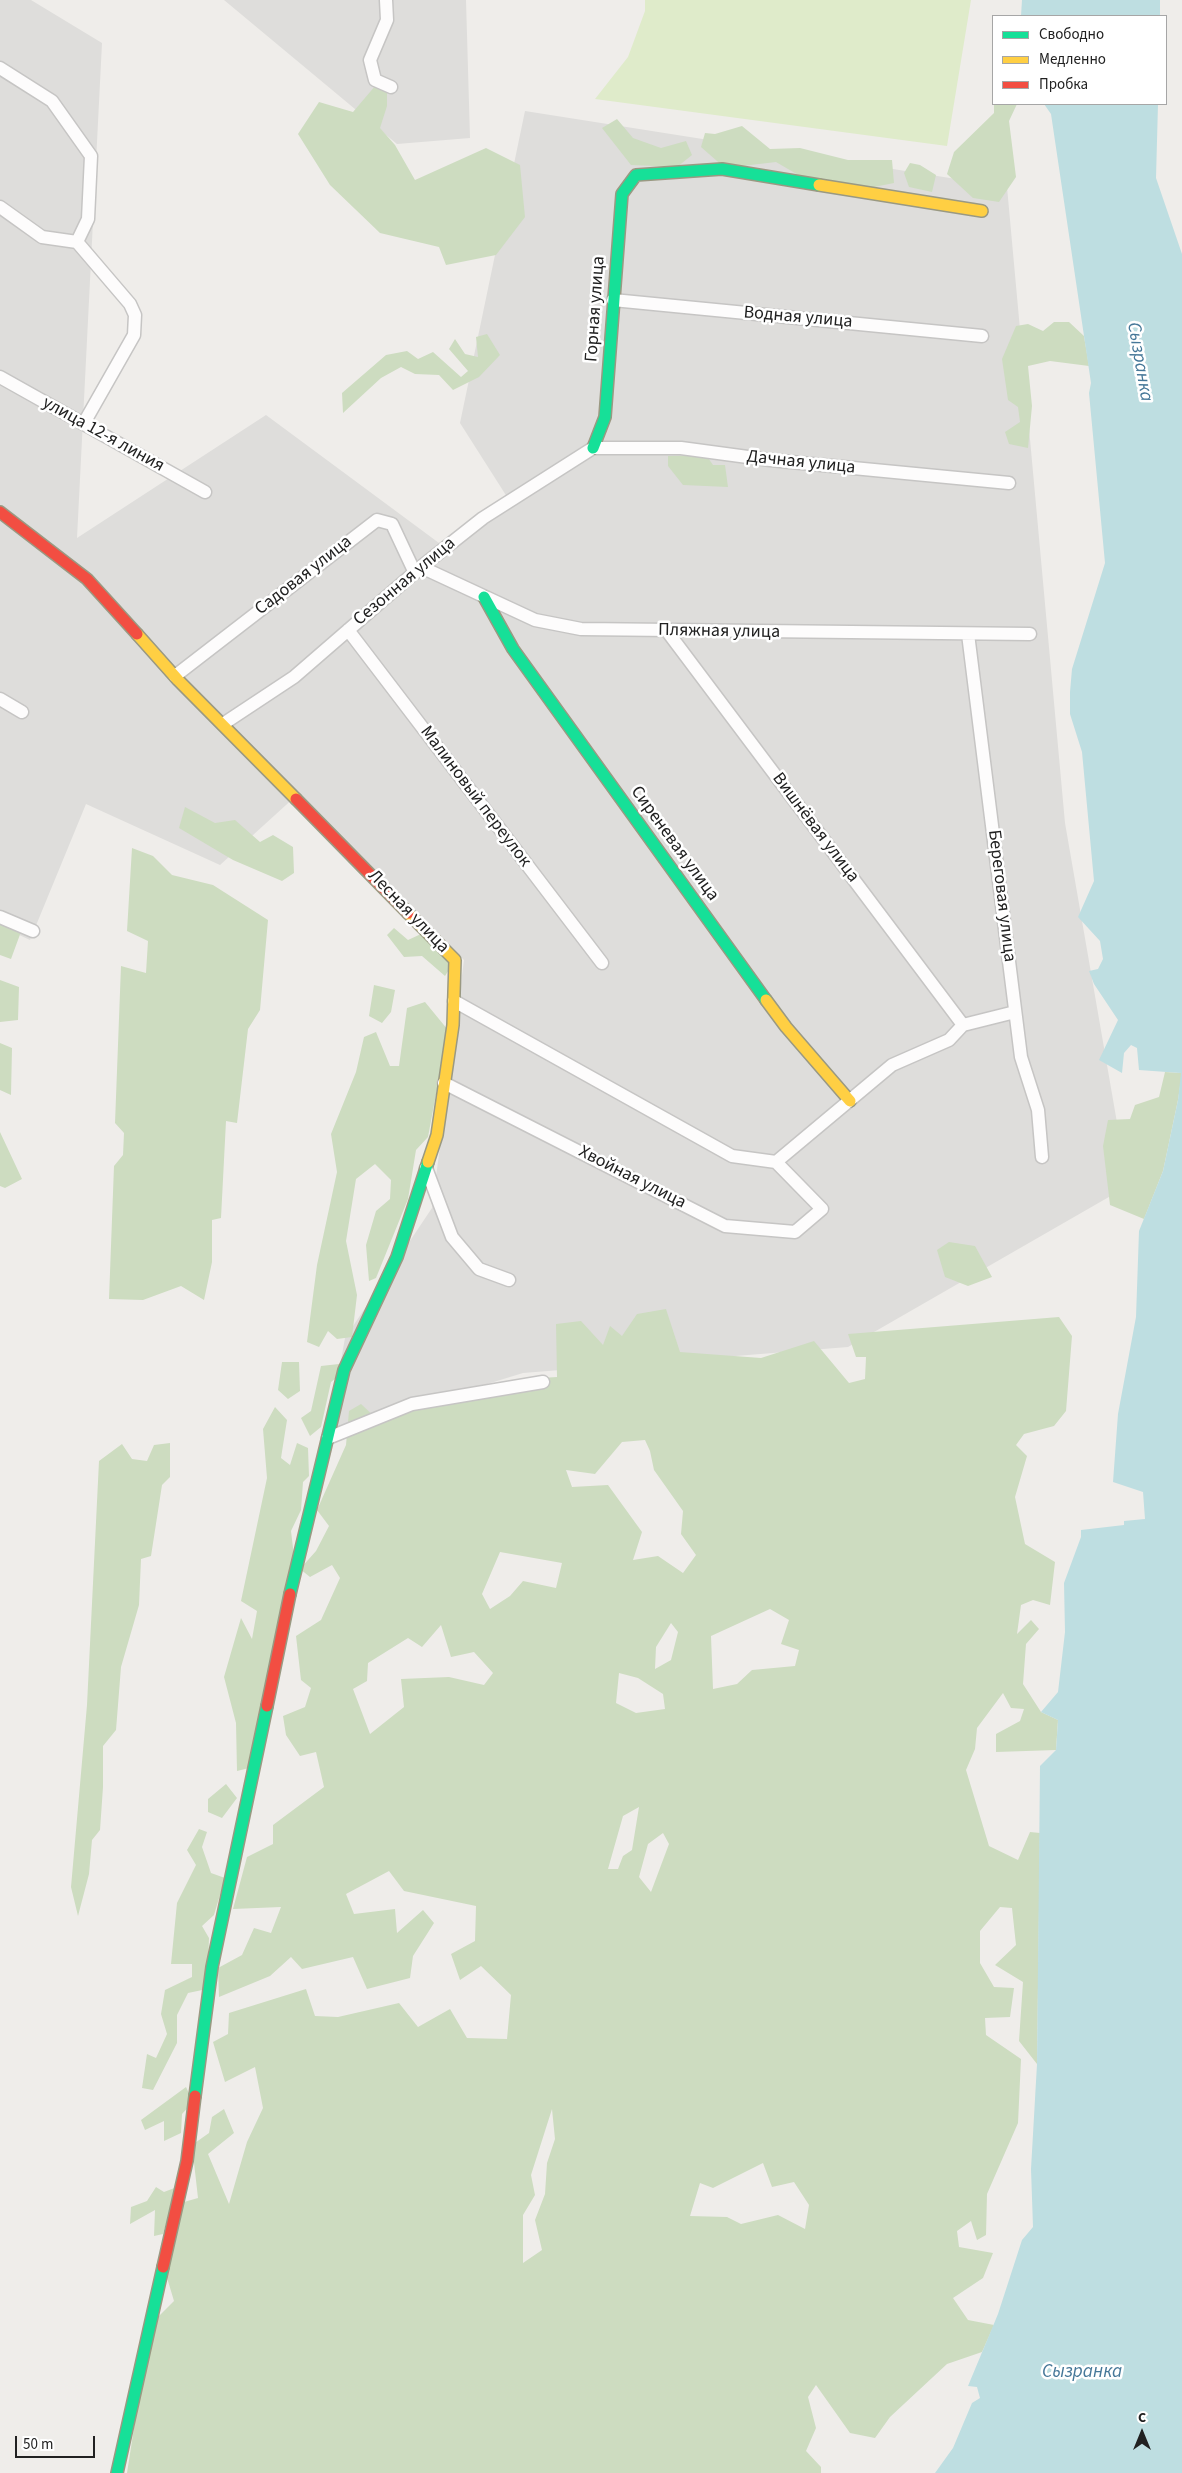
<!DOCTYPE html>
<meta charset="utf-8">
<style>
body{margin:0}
#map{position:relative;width:1182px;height:2473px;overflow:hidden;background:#efedea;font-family:"Source Sans 3",sans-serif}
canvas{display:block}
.legend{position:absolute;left:992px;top:15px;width:175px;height:90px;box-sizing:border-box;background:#fff;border:1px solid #a6a6a6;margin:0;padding:6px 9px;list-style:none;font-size:15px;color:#212121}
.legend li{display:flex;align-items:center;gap:10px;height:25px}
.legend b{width:25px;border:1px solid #a6a6a6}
.north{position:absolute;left:1117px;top:2408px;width:50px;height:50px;-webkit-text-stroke:4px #fff;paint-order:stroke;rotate:0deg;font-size:14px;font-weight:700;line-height:20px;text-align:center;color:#212121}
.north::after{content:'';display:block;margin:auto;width:18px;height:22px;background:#212121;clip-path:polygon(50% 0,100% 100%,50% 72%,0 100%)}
.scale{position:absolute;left:15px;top:2436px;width:80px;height:22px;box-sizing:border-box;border:2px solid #212121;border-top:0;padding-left:6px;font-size:15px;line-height:18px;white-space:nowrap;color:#212121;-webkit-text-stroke:4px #fff;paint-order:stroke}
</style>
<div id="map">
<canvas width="1182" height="2473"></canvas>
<ul class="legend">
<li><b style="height:6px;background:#16e098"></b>Свободно</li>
<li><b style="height:6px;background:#ffcf43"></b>Медленно</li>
<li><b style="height:6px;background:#f24e42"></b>Пробка</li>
</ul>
<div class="north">С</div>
<div class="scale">50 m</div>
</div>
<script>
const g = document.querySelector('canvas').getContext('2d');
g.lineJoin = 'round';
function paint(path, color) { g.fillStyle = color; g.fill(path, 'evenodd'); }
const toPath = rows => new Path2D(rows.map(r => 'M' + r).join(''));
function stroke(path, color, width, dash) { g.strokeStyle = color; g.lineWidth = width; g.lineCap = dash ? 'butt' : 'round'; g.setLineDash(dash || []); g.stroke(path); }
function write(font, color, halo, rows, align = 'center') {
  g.font = font + ' "Source Sans 3",sans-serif'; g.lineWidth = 5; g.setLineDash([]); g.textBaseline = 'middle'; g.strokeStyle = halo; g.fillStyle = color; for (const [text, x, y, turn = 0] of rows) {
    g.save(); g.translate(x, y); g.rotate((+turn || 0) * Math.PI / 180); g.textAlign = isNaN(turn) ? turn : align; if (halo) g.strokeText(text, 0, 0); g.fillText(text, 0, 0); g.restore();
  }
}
paint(toPath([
 [0,0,31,0,102,43,77,538,266,415,439,543,509,500,460,423,525,111,1007,187,1065,823,1128,1186,848,1347,523,1373,328,1433,345,1338,432,1208,464,960,297,795,220,865,86,804,30,940,0,926],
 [224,0,466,0,470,138,397,144]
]), '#dedddb');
paint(toPath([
 [645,0,971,0,947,146,595,99,628,57,645,11]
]), '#dfebca');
paint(toPath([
 [376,85,387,87,387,106,380,128,395,145,415,180,486,148,520,165,525,217,496,255,446,265,439,247,380,233,330,185,298,134,319,102,353,112],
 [994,104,1017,104,1009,121,1016,177,999,202,973,198,947,174,954,152,994,113],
 [617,119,633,138,661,148,686,141,692,155,677,167,631,165,602,128],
 [742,126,770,149,800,148,848,160,892,160,894,183,869,188,800,176,776,162,725,168,701,147,705,133,715,134],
 [910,163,920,165,936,175,932,192,909,187,904,173],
 [1054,322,1069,322,1084,336,1089,366,1050,361,1028,366,1032,406,1028,448,1009,444,1005,432,1020,422,1018,407,1008,400,1002,359,1016,326,1028,324,1043,331],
 [487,334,500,355,479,377,453,390,439,375,415,374,401,367,381,378,343,413,342,393,386,355,407,351,418,359,433,352,461,377,468,371,449,349,455,339,465,354,478,357,476,337],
 [706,455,713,465,725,465,728,487,683,485,668,466,668,456],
 [185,807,215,823,235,820,260,842,273,835,293,847,294,873,282,881,233,860,179,828],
 [132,848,153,856,172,875,213,885,268,920,260,1010,248,1029,237,1123,226,1121,221,1218,212,1220,212,1262,204,1300,181,1286,143,1300,109,1299,114,1166,123,1155,124,1133,115,1123,121,966,146,973,148,941,127,931],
 [0,913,22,929,11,959,0,955],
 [394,928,408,940,421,934,452,965,445,976,422,956,404,957,387,935],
 [0,980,19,987,18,1020,0,1022],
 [374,985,395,990,391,1012,382,1023,369,1016],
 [425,1002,448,1030,428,1137,416,1150,408,1199,376,1278,369,1281,366,1245,376,1211,390,1199,391,1180,375,1164,356,1179,346,1241,357,1295,352,1337,337,1339,328,1331,319,1347,307,1342,317,1265,337,1172,331,1134,356,1072,364,1037,376,1032,390,1066,399,1066,407,1008],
 [0,1043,12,1048,11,1095,0,1090],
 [1165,1072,1182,1073,1178,1100,1163,1171,1144,1219,1110,1205,1103,1146,1108,1120,1130,1119,1135,1105,1159,1097],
 [0,1132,22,1179,5,1188,0,1186],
 [949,1242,975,1246,992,1277,968,1286,945,1277,937,1250],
 [666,1309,680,1352,761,1358,814,1341,849,1383,865,1379,866,1357,856,1357,848,1334,1059,1317,1072,1336,1066,1411,1054,1426,1024,1434,1016,1445,1027,1456,1015,1497,1025,1544,1055,1562,1050,1605,1033,1600,1021,1605,1017,1634,1031,1620,1039,1629,1026,1644,1023,1684,1041,1712,1058,1720,1056,1750,996,1752,996,1734,1020,1721,1024,1709,1011,1708,1003,1693,977,1728,975,1749,966,1770,989,1846,1018,1860,1030,1832,1040,1833,1037,2064,1019,2041,1023,1982,995,1965,1016,1945,1012,1908,1000,1907,980,1931,980,1963,994,1987,1014,1988,1010,2017,985,2018,986,2035,1021,2059,1018,2123,987,2194,986,2235,977,2240,971,2221,957,2231,959,2247,993,2253,983,2278,953,2298,968,2320,994,2325,982,2352,947,2364,890,2417,875,2438,850,2433,816,2385,808,2397,816,2428,806,2451,821,2467,821,2473,127,2473,150,2325,174,2301,165,2271,177,2204,198,2198,192,2145,209,2133,212,2117,224,2109,234,2133,208,2154,229,2204,247,2142,263,2108,255,2067,225,2082,213,2042,228,2034,229,2013,306,1989,315,2016,338,2017,399,2003,418,2027,450,2009,467,2038,507,2039,511,1995,481,1966,460,1980,451,1954,475,1941,476,1906,404,1891,389,1871,346,1894,354,1914,395,1909,397,1933,423,1910,434,1923,413,1956,410,1978,367,1989,353,1957,302,1969,291,1957,270,1976,219,1997,218,1968,242,1955,254,1928,271,1933,281,1907,233,1909,247,1857,273,1844,273,1825,324,1787,316,1752,300,1756,286,1735,283,1716,305,1707,311,1688,301,1680,296,1636,321,1620,340,1578,332,1565,310,1577,300,1569,316,1551,329,1526,317,1510,346,1445,349,1411,361,1404,378,1420,526,1379,557,1377,556,1324,581,1321,603,1345,610,1326,622,1336,637,1314],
 [645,1440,650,1451,654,1470,683,1511,681,1534,696,1555,683,1573,658,1556,633,1560,642,1532,608,1485,572,1487,566,1470,595,1474,622,1442],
 [500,1552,562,1563,556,1588,523,1581,510,1596,490,1609,482,1594],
 [770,1609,789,1620,781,1644,799,1650,795,1666,752,1670,737,1684,713,1689,711,1636],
 [671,1623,678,1632,671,1660,655,1669,656,1647],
 [441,1625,451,1657,474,1652,493,1673,484,1685,449,1677,401,1679,404,1707,370,1734,353,1689,367,1681,368,1663,408,1638,422,1647],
 [619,1673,638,1678,663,1694,665,1709,636,1713,616,1703],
 [639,1807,632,1850,623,1856,618,1869,608,1869,623,1816],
 [663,1833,669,1844,651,1892,639,1877,648,1844],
 [552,2109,555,2139,547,2163,545,2194,535,2220,542,2250,523,2263,523,2215,535,2195,531,2175],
 [763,2163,772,2187,794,2182,809,2205,805,2229,778,2215,741,2224,727,2217,690,2216,700,2183,713,2188],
 [282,1362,299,1362,300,1391,288,1399,278,1390],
 [339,1364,340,1375,331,1382,321,1427,310,1436,301,1418,311,1411,321,1366],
 [275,1407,287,1420,281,1458,290,1465,297,1443,308,1448,309,1476,303,1482,301,1510,291,1531,294,1556,249,1768,237,1771,236,1723,224,1677,241,1618,252,1639,257,1611,241,1601,267,1478,263,1429],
 [170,1443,170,1477,162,1485,151,1556,141,1559,139,1605,121,1667,116,1730,103,1746,103,1787,100,1830,92,1840,89,1874,78,1916,71,1887,87,1705,99,1461,122,1444,132,1459,147,1461,154,1445],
 [226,1784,237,1798,222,1818,208,1812,208,1799],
 [199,1829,207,1832,202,1847,211,1873,225,1878,214,1915,202,1926,209,1938,207,1989,188,1993,177,2015,177,2043,153,2090,142,2088,147,2054,156,2058,167,2034,161,2014,165,1990,192,1977,192,1964,171,1964,177,1903,196,1865,187,1850],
 [186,2087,193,2102,182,2114,181,2133,164,2141,164,2121,145,2130,141,2120],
 [156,2187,164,2192,177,2187,163,2234,154,2236,155,2210,130,2224,131,2207,147,2201]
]), '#cddcc0');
paint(toPath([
 [1022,0,1160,0,1160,16,1021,16],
 [1044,104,1158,104,1156,178,1182,254,1182,2473,935,2473,953,2448,972,2403,980,2398,977,2387,968,2386,998,2314,1022,2240,1033,2227,1031,2169,1037,2064,1040,1766,1056,1750,1058,1720,1041,1712,1058,1692,1065,1632,1064,1583,1081,1537,1081,1530,1124,1525,1124,1521,1145,1519,1143,1492,1113,1482,1118,1414,1136,1317,1139,1231,1163,1171,1178,1100,1181,1073,1139,1070,1137,1048,1131,1045,1124,1053,1122,1073,1099,1060,1118,1020,1094,984,1089,971,1098,969,1103,959,1100,941,1078,917,1094,881,1082,752,1070,714,1070,692,1072,669,1105,563,1089,393,1091,383,1051,114]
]), '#bedee1');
const street = toPath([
 [386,0,387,20,370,60,375,80,391,87],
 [0,68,52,101,91,156,88,219,77,242,42,237,0,207],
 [77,242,130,304,135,315,134,335,84,423],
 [613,300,982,336],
 [0,377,205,492],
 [421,567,535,620,581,629,1030,634],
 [348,630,602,963],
 [667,631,963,1025],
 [968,634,1021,1057,1038,1110,1042,1157],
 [175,676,377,520,392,524,415,573],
 [0,699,22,712],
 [223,724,294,677,421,567,483,518,593,448,681,448,770,460,1009,483],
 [0,917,33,931],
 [444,1083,725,1226,795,1232,822,1209,776,1162,732,1156,454,1001],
 [776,1162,892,1065,949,1040,963,1025,1015,1012],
 [426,1168,452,1237,479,1269,509,1280],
 [328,1438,412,1404,543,1382]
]);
const fast = toPath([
 [593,448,605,417,622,194,636,175,722,169,819,185],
 [484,597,513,649,766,1000],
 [290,1594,344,1370,397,1257,428,1162],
 [195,2096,212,1967,267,1706],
 [117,2473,163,2267]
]);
const slow = toPath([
 [819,185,982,211],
 [137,634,178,680,296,799],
 [408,913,455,960,453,1025,437,1135,428,1162],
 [766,1000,786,1027,850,1101]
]);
const jam = toPath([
 [0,512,87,579,137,634],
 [296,799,408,913],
 [267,1706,290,1594],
 [163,2267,187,2161,195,2096]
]);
stroke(street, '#c6c5c4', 15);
stroke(fast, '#9a9982', 14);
stroke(slow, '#9a9982', 14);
stroke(jam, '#9a9982', 14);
stroke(street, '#fdfcfc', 12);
stroke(fast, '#16e098', 11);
stroke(slow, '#ffcf43', 11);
stroke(jam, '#f24e42', 11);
write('18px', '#212121', '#fff', [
 ["Горная улица",596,309,-86],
 ["Водная улица",798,318,5],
 ["улица 12-я линия",103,435,29],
 ["Дачная улица",801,463,6],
 ["Садовая улица",304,576,-38],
 ["Сезонная улица",405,582,-40],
 ["Пляжная улица",719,632,1],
 ["Малиновый переулок",475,797,53],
 ["Вишнёвая улица",815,828,53],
 ["Сиреневая улица",674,844,54],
 ["Береговая улица",1001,896,83],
 ["Лесная улица",408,912,46],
 ["Хвойная улица",632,1178,27]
]);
write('italic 19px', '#457798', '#fff', [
 ["Сызранка",1139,362,80],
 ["Сызранка",1082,2373]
]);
</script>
